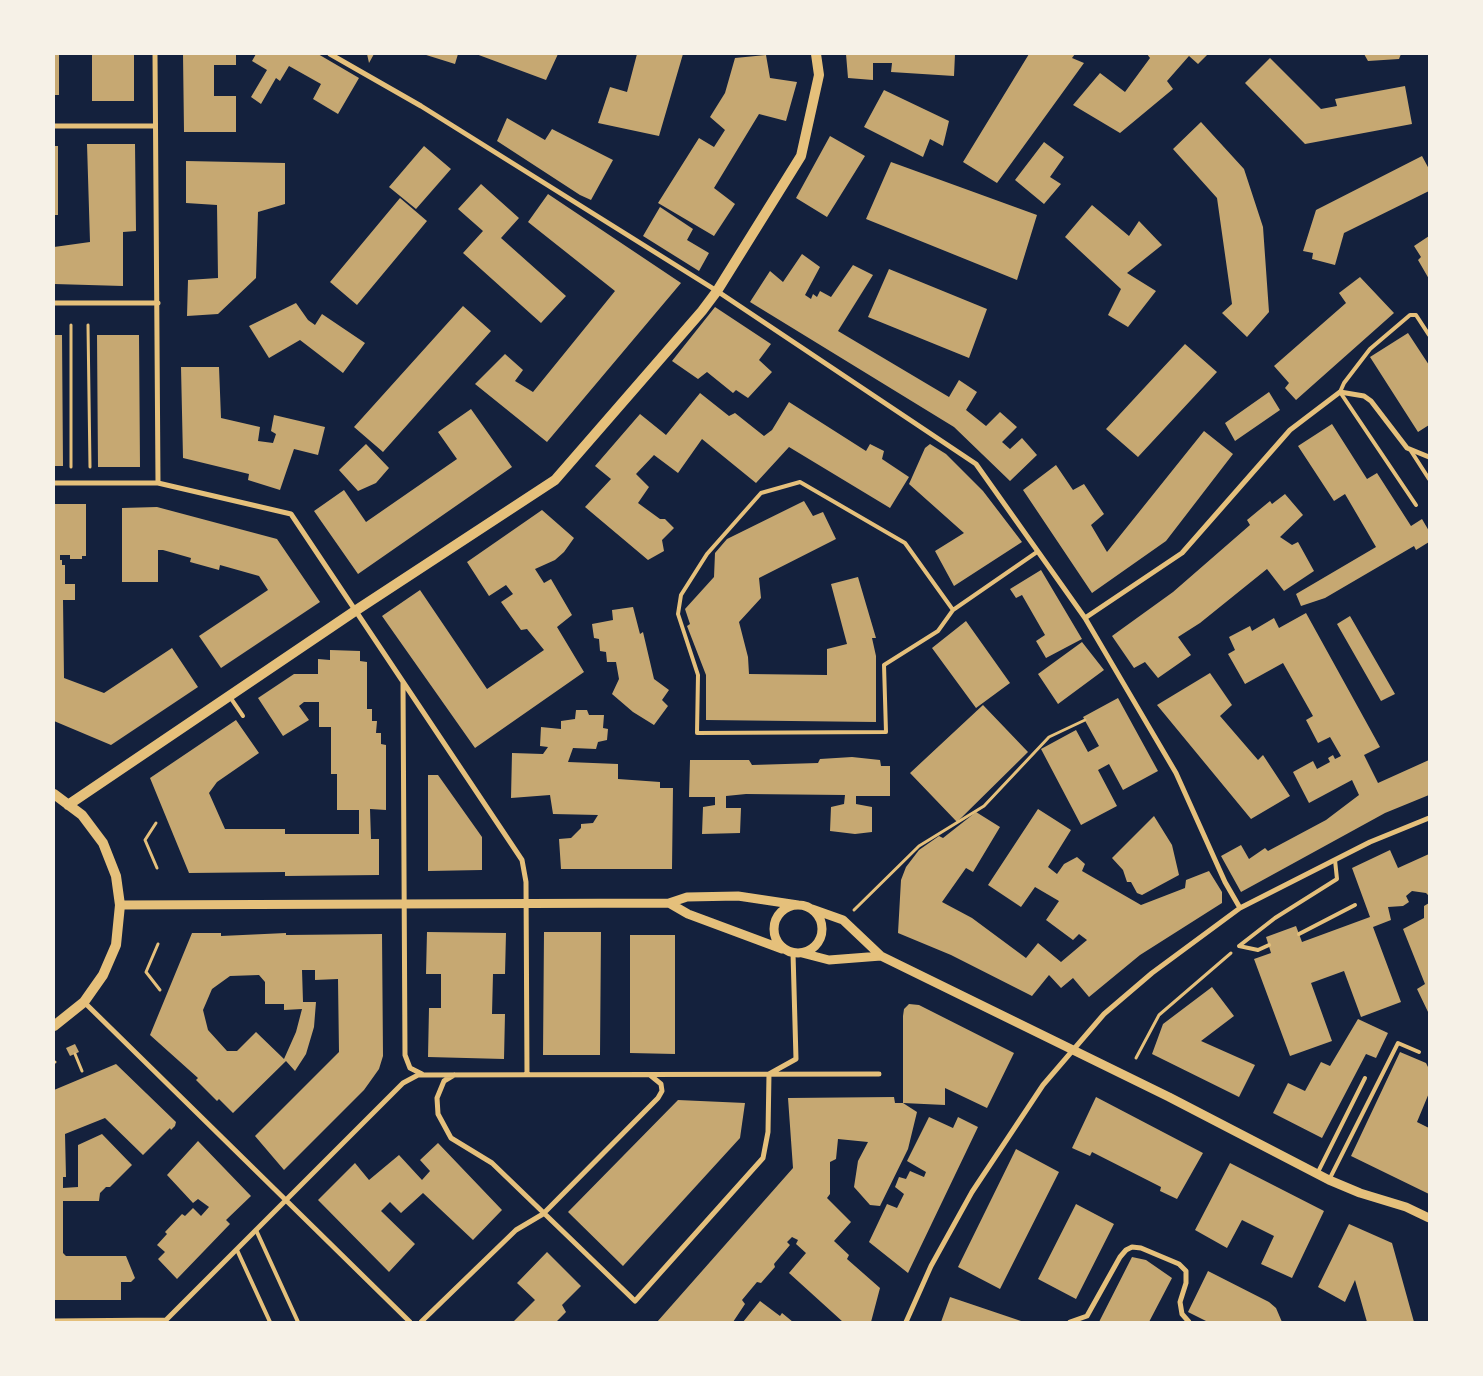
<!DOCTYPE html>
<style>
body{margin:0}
#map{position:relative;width:1483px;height:1376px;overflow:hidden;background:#14213d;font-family:"DejaVu Sans",sans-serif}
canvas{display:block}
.frame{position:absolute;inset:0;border:55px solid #f6f1e7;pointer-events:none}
</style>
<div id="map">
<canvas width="1483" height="1376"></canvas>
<div class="frame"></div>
</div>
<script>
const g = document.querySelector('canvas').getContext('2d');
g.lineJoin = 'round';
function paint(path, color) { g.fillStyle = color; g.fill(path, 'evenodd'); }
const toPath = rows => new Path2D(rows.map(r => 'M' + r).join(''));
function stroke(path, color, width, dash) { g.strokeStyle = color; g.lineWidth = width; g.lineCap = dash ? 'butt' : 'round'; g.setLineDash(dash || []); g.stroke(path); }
paint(toPath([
 [54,54,59,54,59,95,54,95],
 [92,54,134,54,134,101,92,101],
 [183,54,236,54,236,65,214,65,214,96,236,96,236,132,184,132],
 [256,54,318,54,359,78,338,114,313,99,321,84,289,66,280,81,276,78,261,104,251,97,267,70,252,61],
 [367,54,374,54,369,63],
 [423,54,458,54,455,64],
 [476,54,558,54,546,80],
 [637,54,683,54,659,136,598,123,610,87,627,92],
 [846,54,955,54,954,76,891,72,892,63,873,63,873,80,848,78],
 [1029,54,1075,54,1072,58,1084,63,997,183,963,162],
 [1147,54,1208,54,1198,64,1189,56,1167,81,1173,89,1120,133,1073,105,1100,73,1125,92,1150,58],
 [1364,54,1401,54,1399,59,1368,61],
 [766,55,770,78,797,82,786,121,759,114,714,188,735,204,714,236,658,203,699,138,714,147,725,130,710,117,725,93,735,58],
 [1270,58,1321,109,1337,106,1335,99,1405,86,1412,124,1305,144,1245,83],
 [884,90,949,121,943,146,930,139,923,157,864,127],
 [507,118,545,140,552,129,613,160,591,200,580,195,497,141],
 [1201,122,1244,169,1263,227,1269,312,1247,337,1222,313,1232,304,1217,198,1173,149],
 [830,136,865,156,827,217,796,198],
 [1044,142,1064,157,1050,177,1061,184,1044,204,1015,180],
 [87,144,135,144,136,231,123,232,123,286,54,284,54,247,90,242],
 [54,146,58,146,58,215,54,215],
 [424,146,451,169,416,209,389,187],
 [1422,156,1429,169,1429,191,1344,233,1335,265,1312,259,1313,253,1303,251,1316,210],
 [186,161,285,163,285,204,258,212,256,278,218,314,187,316,188,280,218,278,217,205,186,203],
 [891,162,1037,215,1017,280,866,219],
 [481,184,519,218,501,238,566,296,541,323,463,253,483,231,458,209],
 [548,194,681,283,547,442,475,384,505,354,523,370,515,381,533,392,615,291,528,222],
 [400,198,427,221,357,305,330,282],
 [1092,205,1129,236,1139,221,1162,245,1127,273,1156,291,1128,327,1108,315,1121,289,1065,237],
 [660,207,693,229,687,240,709,253,699,271,643,236],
 [1429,236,1429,279,1418,260,1421,257,1414,246],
 [802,254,820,267,805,295,811,299,813,294,817,297,820,291,831,297,853,265,873,275,838,331,949,397,959,380,977,392,966,410,986,426,1000,412,1017,427,1002,442,1010,449,1022,438,1037,455,1010,481,954,427,750,302,770,271,783,282],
 [889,269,987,309,969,358,868,317],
 [1360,277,1394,313,1296,400,1285,388,1289,383,1274,366,1346,303,1339,293],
 [296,303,308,320,315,325,322,314,365,343,343,373,300,340,269,358,249,326],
 [463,306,491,331,383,452,354,427],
 [715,307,771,344,759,360,772,372,748,398,736,390,733,393,707,372,698,379,672,361],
 [1408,333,1429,365,1429,425,1418,432,1370,357],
 [54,335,62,335,63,466,54,466],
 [97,335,139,335,140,467,98,467],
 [1185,344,1217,372,1138,457,1106,429],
 [181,367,219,367,221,418,260,427,258,441,273,443,276,434,271,431,274,415,325,427,318,455,294,449,280,490,248,480,249,474,183,458],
 [1269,392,1280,410,1235,441,1225,423],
 [700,393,729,416,735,413,764,436,772,430,789,402,866,451,870,444,884,451,882,459,909,477,890,508,789,447,756,483,702,439,678,473,654,455,636,474,649,487,638,503,660,519,665,519,674,528,662,540,664,551,648,560,585,507,611,479,595,466,640,414,666,435],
 [471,409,512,467,358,574,314,511,344,490,366,522,457,459,438,432],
 [1332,424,1367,479,1377,473,1411,526,1422,519,1429,531,1429,542,1416,550,1414,546,1325,598,1301,606,1296,594,1376,547,1345,494,1334,501,1298,446],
 [1204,431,1233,454,1166,541,1092,593,1023,490,1056,465,1073,490,1084,484,1104,514,1091,525,1107,552],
 [366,444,389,468,376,483,358,491,339,470],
 [930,444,946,454,983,491,1022,542,954,586,935,551,964,533,909,484,925,448],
 [1285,494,1303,515,1280,537,1292,545,1298,542,1314,571,1284,591,1267,569,1200,623,1178,637,1191,655,1158,678,1145,662,1134,668,1112,636,1173,592,1250,525,1247,520,1270,501,1272,504],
 [804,501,813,516,823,512,836,539,759,578,761,598,739,622,748,657,749,674,827,675,827,649,847,644,831,584,858,577,876,638,872,638,876,656,876,722,706,720,706,675,687,626,690,624,685,609,714,577,715,553,727,539],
 [54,504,86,504,86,556,82,556,82,559,70,559,70,555,60,555,60,560,62,560,62,565,65,565,65,584,75,584,75,600,63,600,64,678,104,693,172,648,198,687,111,745,54,721],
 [157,507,277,539,320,602,221,668,199,636,268,590,259,576,220,565,219,570,190,562,191,558,163,550,158,550,158,582,122,582,122,508],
 [542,510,574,538,564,552,555,560,535,569,544,583,551,579,572,615,557,627,584,672,475,748,382,616,420,590,487,689,544,650,527,629,521,630,501,602,513,594,506,585,489,596,467,562],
 [1041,570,1082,639,1046,658,1036,641,1045,635,1022,595,1016,598,1010,589],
 [633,607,640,634,643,632,654,679,669,690,662,700,668,706,654,725,633,712,612,694,619,679,616,662,607,662,606,652,600,651,599,639,594,638,592,624,613,620,612,610],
 [1306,613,1380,747,1364,755,1378,783,1429,760,1429,795,1385,813,1241,892,1221,856,1241,845,1249,859,1265,848,1268,851,1326,820,1359,795,1352,780,1309,803,1293,772,1313,761,1317,769,1330,762,1328,758,1333,755,1335,759,1341,756,1330,737,1318,743,1306,720,1313,716,1283,663,1245,684,1228,654,1235,650,1229,637,1250,626,1252,631,1274,618,1279,628],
 [1350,616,1395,694,1381,701,1337,624],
 [966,621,1010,683,976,708,932,648],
 [1082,642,1104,670,1058,704,1038,674],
 [330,650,360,651,360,661,367,662,367,709,372,709,372,721,377,721,376,733,381,733,381,744,386,745,386,810,370,809,371,839,379,839,379,875,285,876,285,872,189,873,150,778,236,720,259,753,217,782,209,793,225,829,285,829,285,834,359,834,359,810,337,810,337,774,331,774,331,727,319,727,319,702,304,702,299,706,309,720,283,736,258,698,294,674,318,674,318,659,330,660],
 [1210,673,1232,705,1220,716,1258,760,1263,755,1290,796,1251,819,1157,705],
 [1118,698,1158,771,1123,790,1109,764,1098,770,1117,806,1081,825,1041,749,1076,730,1088,752,1099,746,1083,717],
 [983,705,1028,752,957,822,910,773],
 [576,710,587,710,589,715,604,715,603,728,608,729,607,740,598,742,596,749,573,748,568,762,618,764,618,779,660,782,660,788,673,788,672,869,561,869,559,839,571,838,581,828,581,824,593,823,598,815,553,814,550,795,511,798,512,753,543,754,548,747,540,746,541,727,561,729,561,721,575,719],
 [852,757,880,760,881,766,890,766,890,796,856,796,856,804,872,807,872,832,855,834,830,831,831,807,844,804,845,795,746,794,726,796,726,808,741,808,740,833,702,834,703,807,715,805,715,797,689,797,690,760,749,760,752,765,818,763,820,759],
 [428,775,438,775,482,837,482,870,428,871],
 [1038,809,1071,830,1048,867,1057,874,1064,864,1077,857,1085,864,1082,871,1141,905,1185,888,1186,880,1209,871,1222,892,1222,903,1140,955,1089,997,1073,978,1061,988,1049,975,1032,996,951,955,898,933,901,880,906,867,919,850,939,836,943,838,976,812,1000,827,973,872,966,868,942,902,972,918,1026,958,1038,943,1061,962,1087,940,1079,934,1073,940,1046,920,1059,901,1035,887,1021,907,988,885],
 [1154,816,1172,845,1179,875,1142,895,1137,893,1131,882,1127,882,1123,870,1112,858],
 [1390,850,1398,868,1429,854,1429,896,1426,893,1412,891,1406,896,1409,902,1403,906,1388,907,1391,920,1373,927,1401,1002,1361,1017,1344,971,1311,983,1332,1041,1290,1056,1254,959,1271,953,1266,937,1296,926,1302,942,1370,917,1352,868],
 [1429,903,1429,1014,1417,989,1425,984,1403,929,1424,918,1424,906],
 [427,932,506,933,505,974,493,974,492,1014,505,1014,504,1059,428,1057,429,1008,441,1008,441,974,426,974],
 [544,932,601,932,600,1055,543,1055],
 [192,933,221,933,221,936,286,933,286,935,382,934,383,1056,379,1069,364,1090,284,1170,255,1136,339,1052,338,979,315,980,315,970,302,970,303,1002,316,1002,314,1027,306,1054,295,1071,286,1061,233,1113,219,1099,217,1101,196,1080,198,1078,150,1035],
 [259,975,265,982,265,1004,284,1004,284,1010,302,1009,296,1032,284,1059,256,1032,237,1051,227,1051,208,1030,203,1010,212,989,230,976],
 [630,935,675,935,675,1054,630,1053],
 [1212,987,1234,1016,1201,1041,1255,1065,1239,1097,1152,1054,1163,1024],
 [909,1004,919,1005,1014,1053,987,1108,945,1088,945,1105,903,1103,903,1016,904,1009],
 [1358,1019,1388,1033,1376,1058,1366,1054,1322,1138,1273,1113,1288,1083,1305,1091,1321,1062,1330,1066],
 [75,1044,79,1052,70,1056,66,1048],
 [1400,1052,1426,1063,1429,1069,1429,1093,1417,1122,1429,1128,1429,1194,1351,1156],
 [116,1064,176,1122,175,1126,171,1130,170,1128,143,1155,105,1118,65,1134,66,1177,63,1177,63,1188,78,1187,78,1145,102,1134,132,1165,110,1187,106,1187,100,1193,99,1201,63,1201,63,1253,66,1256,126,1256,135,1278,131,1282,121,1282,121,1300,54,1300,54,1090],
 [894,1097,895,1103,903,1103,917,1112,908,1149,880,1206,870,1205,854,1187,858,1161,868,1142,838,1139,836,1159,830,1162,830,1194,827,1198,851,1222,834,1241,849,1255,847,1259,880,1288,871,1322,843,1322,789,1273,806,1253,796,1244,798,1240,792,1237,787,1242,790,1245,774,1264,775,1267,761,1283,757,1282,742,1300,745,1304,733,1322,657,1322,793,1168,788,1098],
 [1096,1097,1203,1153,1177,1199,1160,1191,1161,1187,1092,1152,1090,1156,1072,1148],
 [678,1100,745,1103,740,1138,623,1266,568,1212],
 [929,1117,953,1128,958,1117,978,1127,908,1273,869,1242,887,1204,897,1208,904,1194,895,1187,899,1177,906,1179,910,1171,924,1177,926,1172,907,1161],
 [198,1141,251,1196,226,1220,230,1224,177,1279,158,1259,165,1252,157,1245,167,1234,165,1232,182,1214,185,1216,193,1208,201,1216,209,1207,198,1199,193,1203,167,1175],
 [438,1143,502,1210,473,1240,423,1193,401,1213,390,1202,381,1211,415,1244,389,1272,318,1200,355,1163,369,1180,399,1155,422,1180,430,1171,420,1160],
 [1016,1149,1059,1172,1000,1289,958,1267],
 [1230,1163,1324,1211,1292,1278,1261,1264,1274,1236,1242,1220,1227,1248,1195,1230],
 [1076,1204,1114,1224,1076,1299,1038,1279],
 [1349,1224,1392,1243,1414,1322,1367,1322,1355,1280,1345,1302,1318,1287],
 [547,1252,581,1286,562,1305,566,1312,556,1322,513,1322,535,1300,517,1283],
 [1132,1257,1146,1260,1172,1278,1149,1322,1099,1322],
 [1208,1271,1269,1302,1276,1308,1282,1322,1208,1322,1188,1312],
 [950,1297,1024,1322,941,1322],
 [760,1301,780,1316,782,1313,793,1322,743,1322]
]), '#c6a872');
stroke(toPath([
 [88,325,90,467],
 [71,467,71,325],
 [156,823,145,840,157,868],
 [854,910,919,846,984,806,1049,737,1085,720],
 [158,944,146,972,160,990],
 [75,1054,82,1071],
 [1136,1058,1159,1015,1231,953],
 [54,1062,55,1062]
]), '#e5c07b', 3);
stroke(toPath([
 [1411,451,1429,479],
 [1416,505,1340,392,1344,383,1370,349,1410,315,1416,315,1429,335],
 [953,610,938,631,884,665,886,732,697,733,698,675,678,614,681,595,707,554,761,493,800,482,905,543,953,610,1037,552],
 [230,697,243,716],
 [1299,934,1355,905],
 [1239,946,1275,918,1337,879,1335,860],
 [1239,946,1258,950,1269,945],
 [1317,1174,1365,1078],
 [1329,1180,1398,1043,1419,1052],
 [256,1230,298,1322],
 [237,1250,270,1322]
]), '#e5c07b', 4);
stroke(toPath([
 [155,54,158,483],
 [330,54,421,106,717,291,976,464,1085,618,1176,773,1225,882,1240,908],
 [54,126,155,126],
 [54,303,158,303],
 [54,483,158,483,291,514,522,860,526,882,527,1074],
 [1085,618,1182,553,1290,430,1340,392,1364,396,1371,401,1407,448,1429,457],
 [403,682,405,1055,410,1068,422,1074],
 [84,1002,410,1322],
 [454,1075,444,1081,437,1098,438,1114,451,1138,492,1163,635,1301,763,1158,768,1132,769,1074,796,1059,793,953],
 [54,1321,166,1320,403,1083,418,1075,879,1074],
 [421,1322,516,1230,543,1214,658,1098,662,1091,661,1084,650,1075],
 [906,1322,931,1266,972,1192,1043,1085,1104,1014,1152,973,1240,908,1370,842,1429,818],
 [1070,1322,1087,1316,1120,1257,1126,1250,1132,1247,1141,1248,1179,1264,1186,1271,1186,1283,1180,1302,1182,1314,1189,1322]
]), '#e5c07b', 5);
stroke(toPath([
 [669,903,688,914,782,949],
 '774 929a24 24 0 1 1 48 0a24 24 0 1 1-48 0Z',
 [120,905,669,903,687,897,738,896,798,905],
 [812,909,843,920,881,956,1169,1097,1329,1180,1360,1193,1406,1207,1429,1218],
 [802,953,829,960,881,956]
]), '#e5c07b', 9);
stroke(toPath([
 [54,794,82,815,103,843,116,876,120,905,116,945,103,975,84,1002,54,1026],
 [68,805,355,611,555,480,702,311,717,291,801,156,819,75,816,54]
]), '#e5c07b', 10);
</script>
